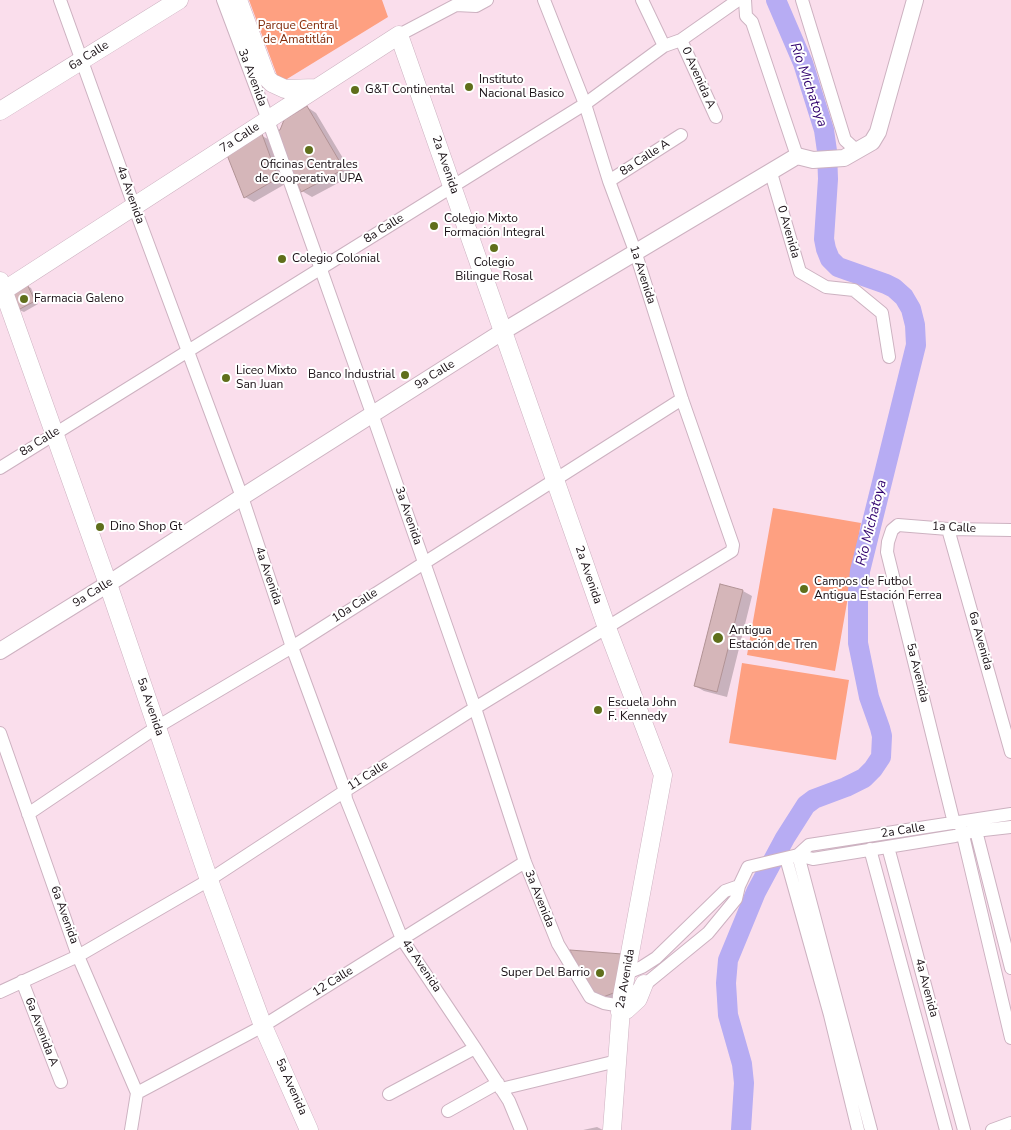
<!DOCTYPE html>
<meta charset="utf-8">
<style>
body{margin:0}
canvas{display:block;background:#fadeec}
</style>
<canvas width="1011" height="1130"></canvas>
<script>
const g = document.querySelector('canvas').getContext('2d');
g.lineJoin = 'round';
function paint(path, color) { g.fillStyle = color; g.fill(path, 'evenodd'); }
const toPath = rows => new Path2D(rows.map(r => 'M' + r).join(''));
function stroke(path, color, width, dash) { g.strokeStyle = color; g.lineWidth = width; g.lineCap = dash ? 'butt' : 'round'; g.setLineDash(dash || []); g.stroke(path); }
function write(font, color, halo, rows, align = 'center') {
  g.font = font + ' "Nunito Sans",sans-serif'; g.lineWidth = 4; g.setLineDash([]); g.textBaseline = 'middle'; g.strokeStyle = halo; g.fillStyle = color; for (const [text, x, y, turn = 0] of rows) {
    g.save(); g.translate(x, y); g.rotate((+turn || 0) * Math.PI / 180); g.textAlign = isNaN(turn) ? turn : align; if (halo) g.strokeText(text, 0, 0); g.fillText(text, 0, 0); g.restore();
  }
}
paint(toPath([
 [249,0,382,0,388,17,287,79,282,80,278,78],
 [773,508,861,523,835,671,747,655],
 [742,663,849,680,836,760,729,743]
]), '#fea081');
paint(toPath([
 [307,107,316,113,353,175,312,197,302,191],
 [262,136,272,141,287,183,254,202,245,197],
 [27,286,31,288,38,304,24,312,19,310,15,292],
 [743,591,752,596,727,697,704,691,695,686],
 [629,960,622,995,611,1000,599,994],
 [597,1127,603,1130,583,1130]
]), '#0003');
stroke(toPath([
 [741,1130,744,1083,742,1064,728,1015,726,983,728,960,756,892,785,838,806,805,814,799,846,787,864,778,873,769,881,757,882,736,880,728,869,697,858,643,858,591,860,571,916,345,915,325,911,309,904,297,894,288,886,284,838,267,830,259,826,249,824,239,828,179,827,151,824,130,803,63,776,0]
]), '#b7acf3', 20);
const building = toPath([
 [307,106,344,169,301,192,276,131,280,130,284,120,307,106],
 [262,134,278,178,244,198,227,155,262,134],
 [27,284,35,301,18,310,13,294,27,284],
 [720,584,743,590,717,692,694,686,720,584],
 [570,950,622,954,616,992,603,997,590,991,570,950]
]);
paint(building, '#d5b6b9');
stroke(building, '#b19395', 1);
const minor = toPath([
 [60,0,134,206,242,497,292,647,345,791,346,799,402,939,475,1048,509,1101,521,1130],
 [223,0,268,120,369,405,475,708,525,862,558,944,590,997,604,1003,621,1006],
 [642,0,664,46],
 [745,0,746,16,752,22,797,156],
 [802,0,845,140,857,151],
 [399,35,456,5,476,6,487,0],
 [681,40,716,117],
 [771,173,800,272,826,287,854,290,882,313,889,357],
 [609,181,681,135],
 [0,468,585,104,664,46,681,40,738,0],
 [948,529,1011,752],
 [0,733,78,956,137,1093],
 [28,814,157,727,292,647,682,399],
 [954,823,887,552,888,542,892,530,898,525,948,529,1011,530],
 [974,823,1011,968],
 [961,827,1011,1038],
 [888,847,964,1130],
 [870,849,946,1130],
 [798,855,871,1130],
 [798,855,809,845,1011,814],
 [786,858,830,1015,858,1130],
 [627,971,632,971,642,967,656,958,725,891,739,886],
 [22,981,61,1082],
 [638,989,648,982,708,933,736,899,739,886,748,867,798,855,813,859,955,836,975,831,1011,827],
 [0,992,78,956,209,880,345,791,475,708,732,551,733,545,682,399,635,251,609,181,585,104,544,0],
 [501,1089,617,1061],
 [137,1093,263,1026,525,862],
 [389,1094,475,1048],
 [448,1111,498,1083],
 [131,1130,137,1093],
 [992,1130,1011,1123]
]);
const tertiary = toPath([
 [0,651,108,584,242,497,502,332,797,156,813,160,844,158,872,142,878,132,915,0]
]);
const secondary = toPath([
 [238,0,267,78,272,83,285,89,316,88],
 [0,111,179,0],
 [0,281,108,584,209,880,263,1026,309,1130],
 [0,293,399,35,607,628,663,775,622,996,612,1130],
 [620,1012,626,1010,638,999,644,984]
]);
stroke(minor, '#cdb2c1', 14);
stroke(tertiary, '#cdb2c1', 18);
stroke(secondary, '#cdb2c1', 19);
stroke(minor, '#fff', 12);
stroke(tertiary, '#fff', 16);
stroke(secondary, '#fff', 18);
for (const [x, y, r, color] of [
 [469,87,5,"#5f6f1b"],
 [355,90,5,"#5f6f1b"],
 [309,150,5,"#5f6f1b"],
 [434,226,5,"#5f6f1b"],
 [494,248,5,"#5f6f1b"],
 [282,259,5,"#5f6f1b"],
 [24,299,5,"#5f6f1b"],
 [405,375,5,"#5f6f1b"],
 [226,378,5,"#5f6f1b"],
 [100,527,5,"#5f6f1b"],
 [804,589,5,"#5f6f1b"],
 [718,638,6,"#5f6f1b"],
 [598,710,5,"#5f6f1b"],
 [600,973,5,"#5f6f1b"]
]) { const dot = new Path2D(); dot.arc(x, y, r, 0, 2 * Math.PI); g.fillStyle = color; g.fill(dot); stroke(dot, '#fff', 2); }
write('12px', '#802b0a', '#fff', [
 ["Parque Central",298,26],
 ["de Amatitlán",298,40]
]);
write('12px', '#170e13', '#fff', [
 ["6a Calle",89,56,-32],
 ["3a Avenida",252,78,69],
 ["0 Avenida A",698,78,66],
 ["7a Calle",240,138,-33],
 ["8a Calle A",645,158,-33],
 ["2a Avenida",445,165,71],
 ["4a Avenida",130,195,70],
 ["8a Calle",384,229,-32],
 ["0 Avenida",788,232,74],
 ["1a Avenida",642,275,72],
 ["9a Calle",435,375,-32],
 ["8a Calle",40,442,-32],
 ["3a Avenida",408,516,71],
 ["1a Calle",954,528,3],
 ["2a Avenida",588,575,71],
 ["4a Avenida",268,576,71],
 ["9a Calle",93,593,-32],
 ["10a Calle",355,606,-33],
 ["6a Avenida",980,641,74],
 ["5a Avenida",917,673,76],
 ["5a Avenida",150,707,71],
 ["11 Calle",368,776,-32],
 ["2a Calle",903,831,-9],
 ["3a Avenida",539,899,68],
 ["6a Avenida",64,915,70],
 ["4a Avenida",421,966,56],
 ["2a Avenida",626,979,-80],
 ["12 Calle",333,982,-32],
 ["4a Avenida",926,988,75],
 ["6a Avenida A",41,1032,69],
 ["5a Avenida",291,1087,66]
]);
write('12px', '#170e13', '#fff', [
 ["Instituto",479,80],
 ["Nacional Basico",479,94],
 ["G&T Continental",365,90],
 ["Oficinas Centrales",309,165,"center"],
 ["de Cooperativa UPA",309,179,"center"],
 ["Colegio Mixto",444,219],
 ["Formación Integral",444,233],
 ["Colegio Colonial",292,259],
 ["Colegio",494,263,"center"],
 ["Bilingue Rosal",494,277,"center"],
 ["Farmacia Galeno",34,299],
 ["Liceo Mixto",236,371],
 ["San Juan",236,385],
 ["Banco Industrial",395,375,"right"],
 ["Dino Shop Gt",110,527],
 ["Campos de Futbol",814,582],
 ["Antigua Estación Ferrea",814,596],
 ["Antigua",729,631],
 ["Estación de Tren",729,645],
 ["Escuela John",608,703],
 ["F. Kennedy",608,717],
 ["Super Del Barrio",590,973,"right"]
], 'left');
write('italic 14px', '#30026e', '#fff', [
 ["Río Michatoya",808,85,71],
 ["Río Michatoya",872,523,-76]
]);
</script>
